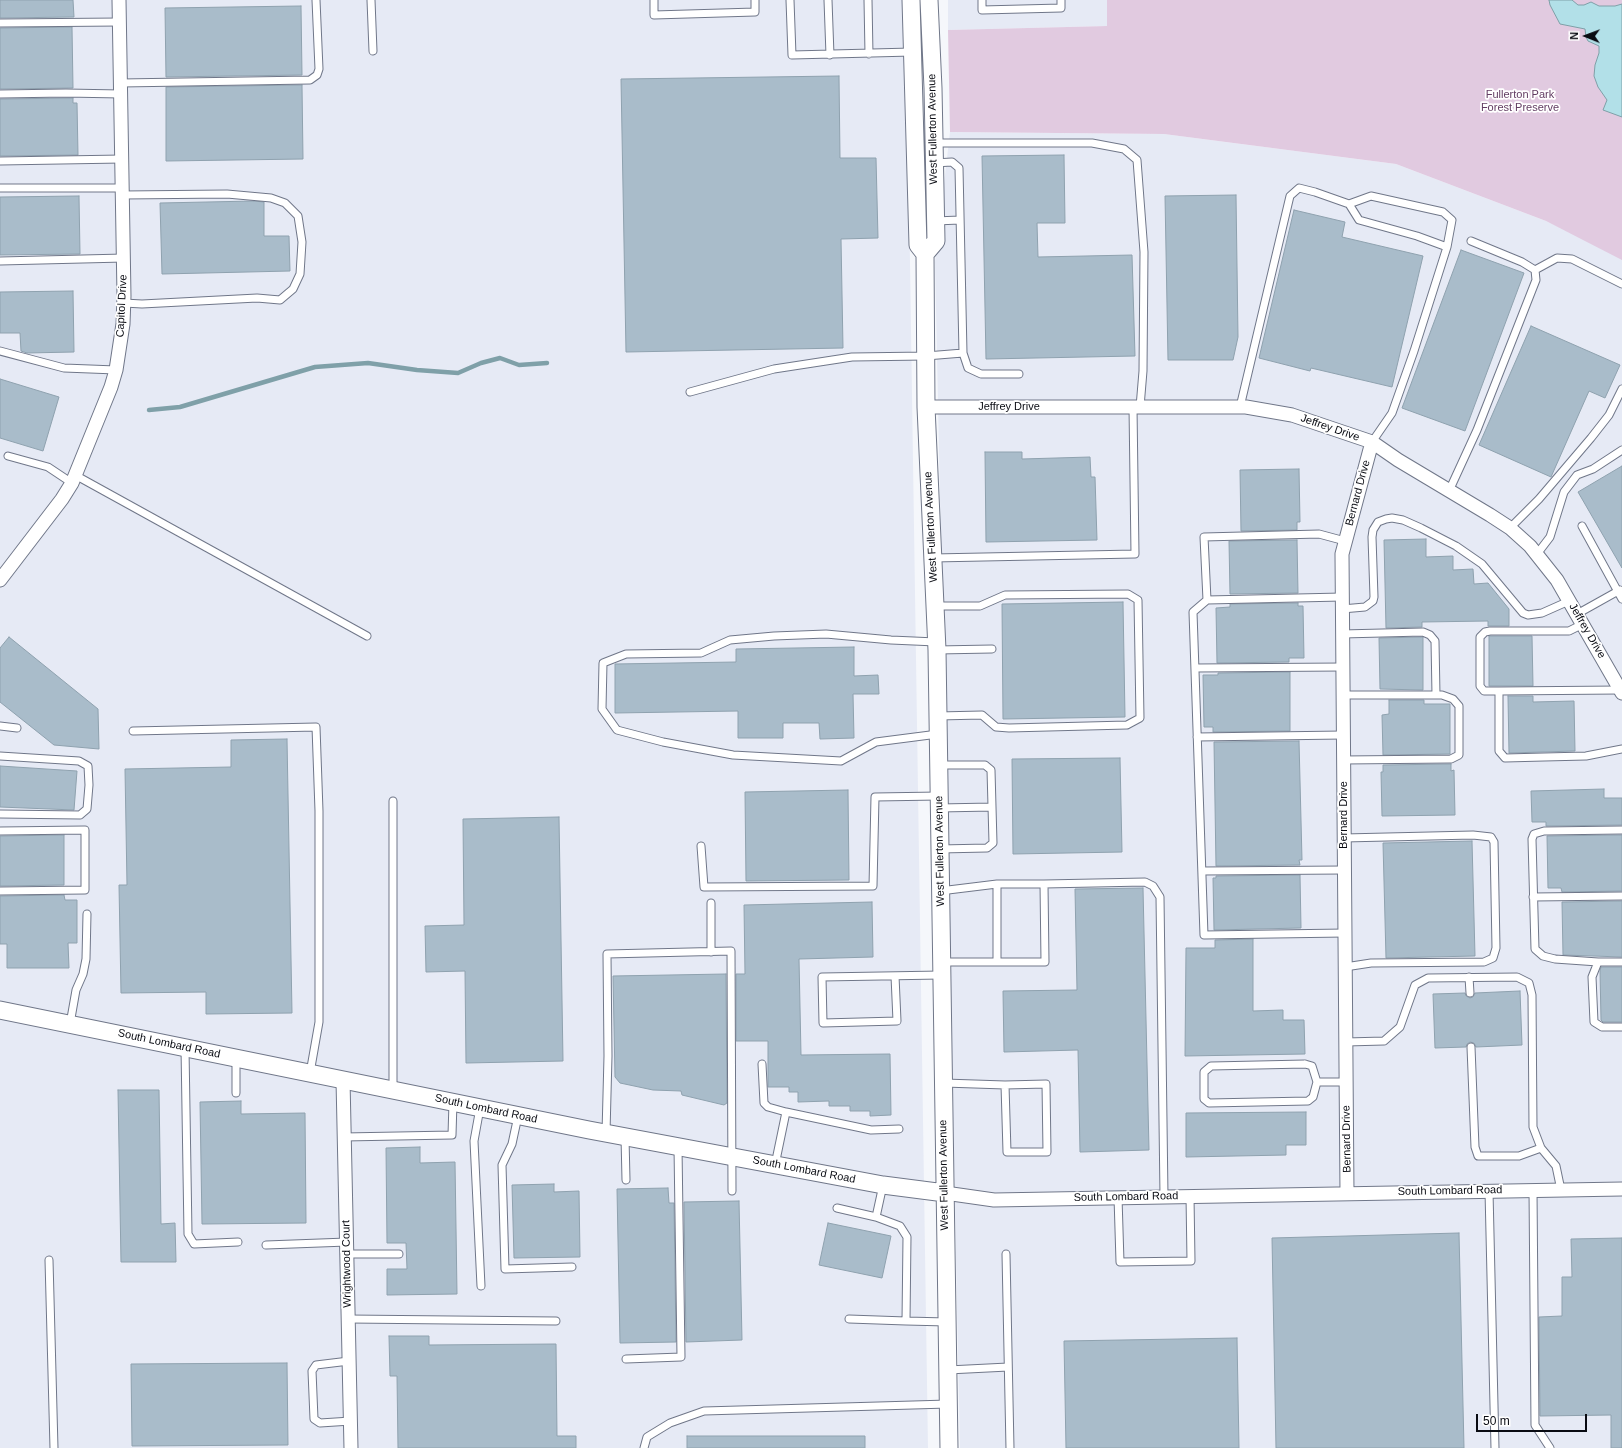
<!DOCTYPE html>
<style>
body{margin:0}
#map{position:relative;width:1622px;height:1448px;overflow:hidden;background:#f5f7fb;font-family:Arial,sans-serif}
canvas{display:block}
.north{position:absolute;left:1566px;top:16px;width:40px;height:40px;-webkit-text-stroke:3px #fff;paint-order:stroke;rotate:271deg;font-size:11px;font-weight:700;line-height:16px;text-align:center;color:#090b12}
.north::after{content:'';display:block;margin:auto;width:14px;height:18px;background:#090b12;clip-path:polygon(50% 0,100% 100%,50% 72%,0 100%)}
.scale{position:absolute;left:1476px;top:1414px;width:111px;height:18px;box-sizing:border-box;border:2px solid #090b12;border-top:0;padding-left:5px;font-size:12px;line-height:14px;white-space:nowrap;color:#090b12;-webkit-text-stroke:3px #fff;paint-order:stroke}
</style>
<div id="map">
<canvas width="1622" height="1448"></canvas>
<div class="north">N</div>
<div class="scale">50 m</div>
</div>
<script>
const g = document.querySelector('canvas').getContext('2d');
g.lineJoin = 'round';
function paint(path, color) { g.fillStyle = color; g.fill(path, 'evenodd'); }
const toPath = rows => new Path2D(rows.map(r => 'M' + r).join(''));
function stroke(path, color, width, dash) { g.strokeStyle = color; g.lineWidth = width; g.lineCap = dash ? 'butt' : 'round'; g.setLineDash(dash || []); g.stroke(path); }
function write(font, color, halo, rows, align = 'center') {
  g.font = font + ' Arial,sans-serif'; g.lineWidth = 3.5; g.setLineDash([]); g.textBaseline = 'middle'; g.strokeStyle = halo; g.fillStyle = color; for (const [text, x, y, turn = 0] of rows) {
    g.save(); g.translate(x, y); g.rotate((+turn || 0) * Math.PI / 180); g.textAlign = isNaN(turn) ? turn : align; if (halo) g.strokeText(text, 0, 0); g.fillText(text, 0, 0); g.restore();
  }
}
paint(toPath([
 [0,0,906,0,928,1448,0,1448],
 [948,0,1107,0,1107,26,948,30],
 [950,132,1164,134,1396,164,1546,221,1622,258,1622,1448,960,1448,935,262]
]), '#e6eaf5');
paint(toPath([
 [1107,0,1622,0,1622,260,1546,221,1396,164,1164,134,950,132,948,30,1107,26]
]), '#e1cae0');
const water = toPath([
 [1549,0,1572,0,1578,5,1584,5,1591,2,1599,6,1615,6,1622,4,1622,117,1603,110,1607,100,1598,87,1594,76,1595,65,1599,53,1599,46,1588,41,1586,37,1585,29,1560,24,1550,5,1549,0]
]);
paint(water, '#b2e0e8');
stroke(water, '#7fa0a8', 1);
stroke(toPath([
 [149,410,180,407,315,367,368,363,417,370,458,373,481,363,500,358,519,365,547,363]
]), '#7fa0a8', 4.5);
const building = toPath([
 [0,0,73,0,74,17,0,18,0,0],
 [301,6,302,75,166,77,165,8,301,6],
 [72,27,73,88,0,89,0,28,72,27],
 [839,76,840,158,876,158,878,238,841,239,843,348,626,352,621,79,839,76],
 [302,85,303,159,166,161,166,87,302,85],
 [73,98,73,103,77,103,78,155,0,156,0,99,73,98],
 [1064,155,1065,223,1037,223,1038,257,1132,255,1135,356,986,359,982,156,1064,155],
 [1236,195,1238,337,1233,360,1168,360,1165,196,1236,195],
 [79,196,80,254,0,255,0,197,79,196],
 [254,201,264,202,264,236,289,236,290,271,162,274,160,203,254,201],
 [1294,210,1345,222,1342,237,1423,256,1392,387,1311,368,1310,371,1259,358,1294,210],
 [1461,250,1524,273,1465,431,1402,408,1461,250],
 [73,291,74,352,27,353,21,351,20,333,0,333,0,292,73,291],
 [1531,326,1620,365,1605,398,1589,391,1551,477,1479,445,1531,326],
 [0,379,59,397,43,451,0,438,0,379],
 [985,452,1022,452,1022,459,1090,457,1091,477,1095,477,1097,540,986,542,985,452],
 [1622,466,1622,568,1578,492,1622,466],
 [1299,469,1300,522,1297,522,1297,530,1241,531,1240,470,1299,469],
 [1426,539,1426,557,1453,556,1453,570,1473,569,1474,584,1488,583,1509,609,1509,626,1488,626,1488,621,1422,622,1422,627,1386,628,1384,540,1426,539],
 [1297,540,1298,593,1230,594,1229,541,1297,540],
 [1123,602,1125,717,1003,719,1002,604,1123,602],
 [1298,603,1298,606,1303,606,1304,658,1289,658,1289,662,1217,663,1216,608,1230,607,1230,604,1298,603],
 [1489,636,1532,636,1533,686,1489,686,1489,636],
 [9,637,98,709,99,749,54,745,0,702,0,648,9,637],
 [1423,637,1423,690,1380,689,1379,638,1423,637],
 [854,647,854,676,878,675,879,694,853,694,854,738,820,739,819,723,783,723,783,738,738,738,738,711,615,713,615,664,736,662,736,649,854,647],
 [1290,672,1290,731,1213,732,1213,727,1204,727,1203,675,1218,675,1218,673,1290,672],
 [1508,696,1533,696,1533,702,1574,701,1575,751,1509,753,1508,696],
 [1389,700,1424,700,1424,704,1450,704,1450,754,1383,755,1382,715,1389,714,1389,700],
 [287,739,292,1013,206,1014,206,992,121,993,119,885,127,885,125,769,231,767,231,740,287,739],
 [1299,741,1302,860,1299,860,1300,865,1216,866,1214,742,1299,741],
 [1120,758,1122,852,1013,854,1012,759,1120,758],
 [1451,764,1451,771,1454,770,1455,815,1382,816,1381,772,1383,772,1383,765,1451,764],
 [0,766,77,771,74,810,0,807,0,766],
 [1604,789,1604,798,1622,798,1622,825,1546,826,1546,822,1532,822,1531,791,1604,789],
 [848,790,849,880,746,881,745,792,848,790],
 [559,817,563,1061,466,1063,465,971,426,972,425,926,464,925,463,819,559,817],
 [64,835,64,885,0,886,0,836,64,835],
 [1622,835,1622,891,1562,892,1561,888,1548,888,1547,836,1622,835],
 [1472,841,1475,956,1386,958,1383,843,1472,841],
 [1300,875,1301,928,1214,930,1213,878,1216,878,1216,876,1300,875],
 [1143,888,1149,1150,1080,1152,1078,1050,1004,1052,1003,991,1077,990,1075,889,1143,888],
 [64,895,65,900,77,900,77,943,68,943,69,968,7,968,7,944,0,944,0,896,64,895],
 [1622,901,1622,957,1563,955,1562,902,1622,901],
 [872,902,873,957,799,959,801,1055,890,1054,891,1115,870,1116,870,1111,850,1111,850,1106,829,1106,829,1101,798,1102,798,1092,789,1092,789,1087,768,1087,768,1041,736,1041,736,974,745,974,744,905,872,902],
 [1253,939,1253,1011,1283,1010,1283,1020,1304,1020,1305,1054,1185,1056,1186,948,1215,948,1215,940,1253,939],
 [1601,967,1622,967,1622,1022,1603,1022,1601,1020,1600,971,1601,967],
 [726,974,727,1103,724,1105,682,1095,681,1091,653,1090,620,1083,615,1077,613,976,726,974],
 [1520,991,1522,1045,1476,1047,1474,1043,1470,1042,1467,1044,1466,1047,1435,1048,1433,994,1465,993,1466,996,1470,998,1473,997,1475,993,1520,991],
 [118,1090,159,1090,161,1224,175,1223,176,1262,121,1262,118,1090],
 [241,1101,241,1114,305,1113,306,1223,202,1224,200,1102,241,1101],
 [1306,1112,1306,1145,1286,1145,1286,1155,1186,1157,1186,1113,1306,1112],
 [420,1147,420,1163,455,1162,457,1294,387,1295,387,1269,407,1269,406,1243,387,1243,386,1148,420,1147],
 [554,1184,554,1192,579,1191,580,1257,514,1258,512,1185,554,1184],
 [668,1188,669,1203,674,1203,676,1342,620,1343,617,1189,668,1188],
 [739,1201,742,1340,686,1342,684,1202,739,1201],
 [828,1223,891,1236,882,1278,819,1265,828,1223],
 [1459,1233,1464,1448,1276,1448,1272,1238,1459,1233],
 [1622,1238,1622,1448,1611,1448,1611,1415,1540,1416,1539,1317,1562,1316,1562,1277,1572,1277,1571,1239,1622,1238],
 [389,1336,429,1336,429,1345,556,1344,557,1436,576,1436,576,1448,398,1448,397,1376,390,1376,389,1336],
 [1237,1338,1239,1448,1066,1448,1064,1341,1237,1338],
 [287,1363,288,1445,132,1446,131,1364,287,1363],
 [687,1436,865,1436,865,1448,687,1448,687,1436]
]);
paint(building, '#a9bcca');
stroke(building, '#8fa2af', 1);
const service = toPath([
 [371,0,373,51],
 [654,0,654,15,755,12,755,0],
 [790,0,792,55,912,52],
 [828,0,830,55],
 [868,0,869,54],
 [982,0,982,10,1061,8,1061,0],
 [0,23,120,22],
 [121,83,310,80,317,75,319,69,316,0],
 [0,94,66,93,121,94],
 [934,143,1092,143,1124,149,1137,160,1144,252,1143,371,1140,407],
 [0,161,122,159],
 [0,188,123,188],
 [123,195,227,194,271,198,285,203,298,216,302,242,300,274,293,289,280,300,257,298,142,304,124,303],
 [1349,204,1371,196,1443,212,1452,220,1447,247],
 [935,221,960,220],
 [0,261,124,258],
 [1535,270,1557,258,1572,259,1622,284],
 [0,351,64,368,116,370],
 [963,353,968,368,981,374,1019,374],
 [690,392,774,369,852,357,926,356,963,353,959,168,952,162,934,163],
 [1240,407,1290,196,1299,188,1315,192,1349,204,1359,220,1417,236,1447,247,1414,351,1392,413,1372,442],
 [8,456,48,467,72,483],
 [75,475,367,636],
 [1449,491,1477,430,1536,280,1535,270,1522,262,1471,241],
 [1582,526,1622,599],
 [1510,528,1539,499,1591,438,1609,415,1622,389],
 [1537,554,1550,537,1564,492,1577,475,1593,469,1622,450],
 [933,558,1135,554,1133,407],
 [1207,600,1342,597],
 [935,606,980,606,1005,595,1128,594,1138,600,1140,718,1127,725,1009,728,996,727,982,715,938,716],
 [1342,609,1365,607,1373,601,1374,597,1372,537,1373,530,1378,522,1386,519,1392,518,1403,520,1421,528,1456,546,1482,564,1523,613,1528,615,1542,613,1569,601],
 [1577,614,1620,590],
 [1583,624,1569,631,1490,631,1485,632,1480,637,1480,686,1484,691,1499,691,1499,751,1505,758,1544,757,1586,756,1622,749],
 [1342,634,1423,632,1430,635,1435,641,1436,695],
 [936,642,891,640,826,634,774,636,730,640,701,653,626,654,603,663,602,709,617,730,663,742,733,755,841,761,876,742,938,734],
 [937,650,992,649],
 [1195,668,1343,667],
 [1499,691,1620,690],
 [1343,695,1442,695,1453,699,1459,706,1459,755,1451,759,1343,760],
 [0,726,17,728],
 [133,731,316,727,319,811,319,1022,310,1073],
 [1197,737,1343,735],
 [0,756,79,761,88,766,89,785,87,809,80,815,0,814],
 [939,765,985,765,991,770,993,843,987,848,940,849],
 [939,808,992,807],
 [0,831,85,830,85,890,0,891],
 [1344,838,1473,835,1491,837,1494,842,1496,948,1493,958,1484,962,1371,963,1345,967],
 [701,846,704,887,873,886,875,797,939,796],
 [1202,871,1344,870],
 [1044,884,1145,882,1153,886,1160,897,1164,1196],
 [940,891,997,884,1044,884,1045,962,942,962],
 [1533,897,1622,896],
 [1345,933,1204,935,1193,612,1207,600,1204,537,1319,534,1345,541],
 [711,952,711,903],
 [997,962,997,884],
 [1598,962,1555,959,1543,956,1535,949,1532,839,1534,834,1544,831,1622,830],
 [1622,962,1598,962,1592,977,1594,1022,1602,1027,1622,1027],
 [895,976,897,1021,823,1023,822,977,941,975],
 [1469,977,1470,993],
 [70,1024,76,990,83,974,86,959,87,914],
 [1346,1042,1384,1041,1400,1027,1415,985,1428,978,1517,977,1529,983,1532,995,1533,1127,1541,1148,1556,1166,1561,1190],
 [1471,1047,1475,1147,1478,1156,1519,1156,1541,1148],
 [185,1048,188,1234,194,1244,238,1242],
 [236,1058,236,1093],
 [762,1064,764,1103,768,1107,786,1112,775,1165],
 [1305,1064,1312,1066,1317,1082,1313,1097,1308,1101,1209,1103,1204,1099,1204,1072,1211,1066,1305,1064],
 [1317,1082,1346,1082],
 [944,1083,1005,1085,1007,1152,1047,1152,1046,1084,1005,1085],
 [393,1090,393,801],
 [480,1108,474,1141,481,1286],
 [786,1112,871,1130,899,1129],
 [518,1116,512,1144,502,1165,505,1269,572,1267],
 [606,1133,608,1056,607,954,731,951,732,1191],
 [344,1137,452,1135,453,1102],
 [625,1137,626,1180],
 [1533,1190,1535,1425,1550,1448],
 [1489,1191,1495,1448],
 [1118,1197,1120,1262,1191,1261,1190,1196],
 [837,1208,876,1217,900,1226,907,1237,906,1321,947,1322],
 [876,1217,883,1185],
 [266,1245,347,1242],
 [347,1254,399,1254],
 [1006,1254,1010,1448],
 [49,1260,54,1448],
 [348,1319,556,1321],
 [849,1319,906,1321],
 [626,1359,681,1357,678,1147],
 [349,1361,316,1365,312,1371,314,1419,320,1423,351,1421],
 [948,1370,1008,1367],
 [644,1448,647,1437,670,1423,704,1411,948,1404]
]);
const minor = toPath([
 [926,407,1246,407,1292,415,1372,442,1398,460,1490,515,1510,528,1530,546,1557,580,1622,693],
 [0,580,62,499,72,483,111,387,116,370,123,324,124,296,119,0],
 [343,1080,351,1448],
 [945,1193,994,1200,1622,1189],
 [1347,1193,1342,554,1372,442]
]);
const tertiary = toPath([
 [911,0,918,245,925,254],
 [929,0,933,88,936,241,925,254,926,407,937,650,949,1448],
 [0,1010,589,1130,883,1185,945,1193]
]);
stroke(service, '#707789', 9);
stroke(minor, '#707789', 15);
stroke(tertiary, '#707789', 19);
stroke(service, '#fff', 7);
stroke(minor, '#fff', 13);
stroke(tertiary, '#fff', 17);
write('11px', '#623c62', '#fff', [
 ["Fullerton Park",1520,95],
 ["Forest Preserve",1520,108]
]);
write('11px', '#090b12', '#fff', [
 ["West Fullerton Avenue",933,129,-91],
 ["Capitol Drive",122,306,-87],
 ["Jeffrey Drive",1009,407],
 ["Jeffrey Drive",1330,428,19],
 ["Bernard Drive",1358,493,-75],
 ["West Fullerton Avenue",931,527,-93],
 ["Jeffrey Drive",1587,631,60],
 ["Bernard Drive",1344,815,-90],
 ["West Fullerton Avenue",940,851,-91],
 ["South Lombard Road",169,1044,12],
 ["South Lombard Road",486,1109,12],
 ["Bernard Drive",1347,1139,-91],
 ["South Lombard Road",804,1170,11],
 ["West Fullerton Avenue",944,1175,-91],
 ["South Lombard Road",1450,1191,-1],
 ["South Lombard Road",1126,1197,-1],
 ["Wrightwood Court",347,1264,-91]
]);
</script>
